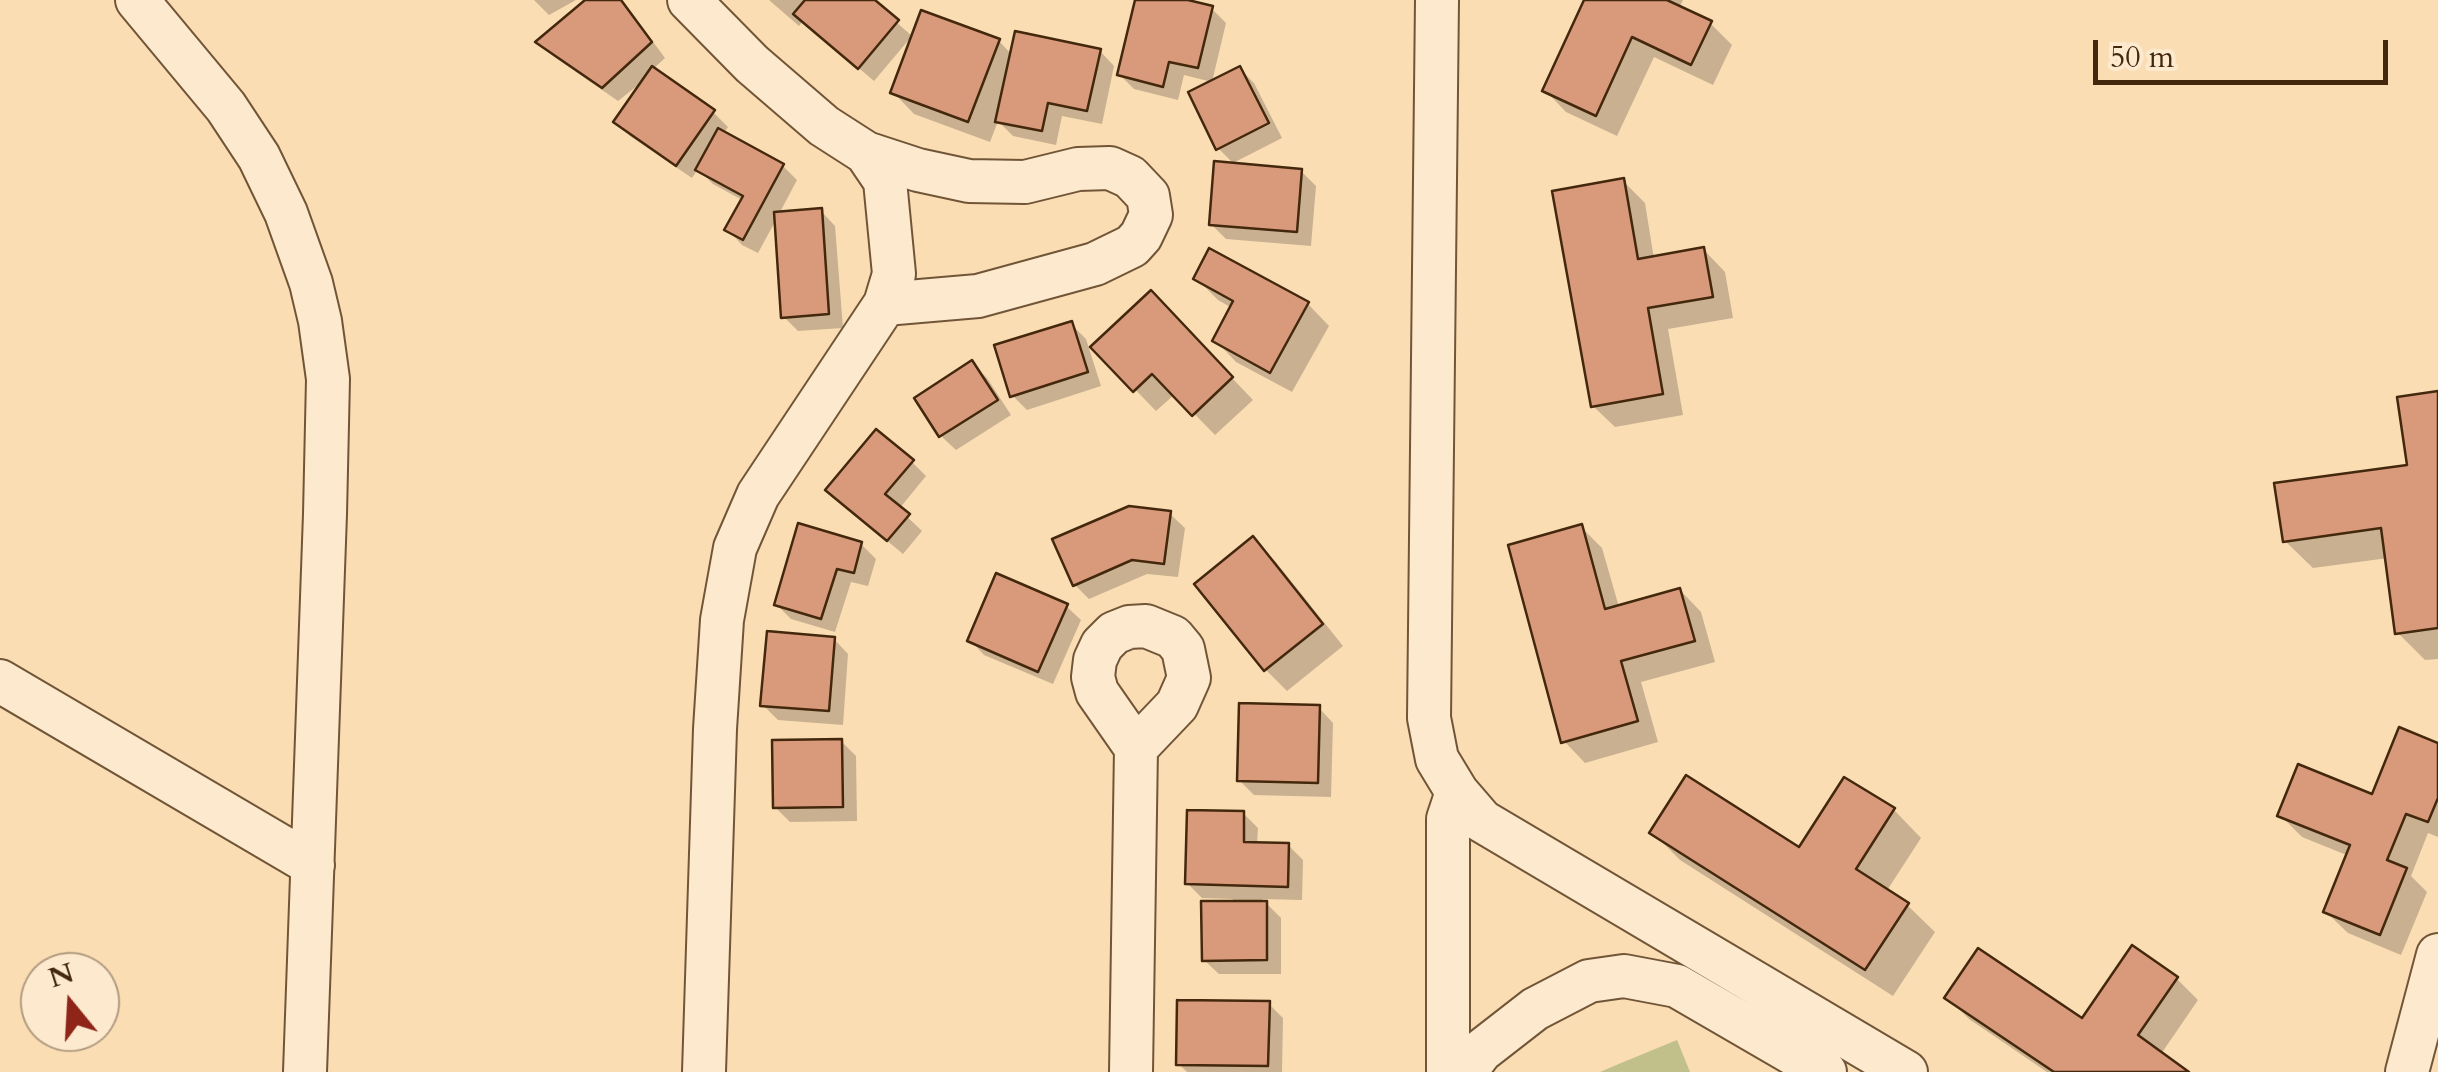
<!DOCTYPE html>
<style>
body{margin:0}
#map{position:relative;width:2438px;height:1072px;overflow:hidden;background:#fbddb4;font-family:Cardo,serif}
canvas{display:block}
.north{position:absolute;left:20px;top:952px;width:100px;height:100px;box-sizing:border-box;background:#fce9ce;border:2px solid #b29c81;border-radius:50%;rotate:342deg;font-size:28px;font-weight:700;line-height:40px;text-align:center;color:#43280d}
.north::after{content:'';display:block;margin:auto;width:35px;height:45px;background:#8f2418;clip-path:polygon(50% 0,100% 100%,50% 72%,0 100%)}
.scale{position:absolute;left:2093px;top:40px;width:295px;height:45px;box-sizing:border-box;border:5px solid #43280d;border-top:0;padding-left:12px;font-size:30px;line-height:35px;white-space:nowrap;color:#43280d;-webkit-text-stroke:8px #fce9ce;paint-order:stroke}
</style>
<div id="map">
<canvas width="2438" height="1072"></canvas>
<div class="north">N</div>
<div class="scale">50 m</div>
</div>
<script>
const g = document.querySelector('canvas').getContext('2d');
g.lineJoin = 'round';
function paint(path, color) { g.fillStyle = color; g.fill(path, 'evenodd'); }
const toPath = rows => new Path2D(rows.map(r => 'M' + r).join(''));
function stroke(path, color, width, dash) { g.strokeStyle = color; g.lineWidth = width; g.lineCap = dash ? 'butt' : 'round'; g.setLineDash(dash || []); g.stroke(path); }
paint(toPath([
 [1677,1040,1690,1072,1600,1072,1621,1063]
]), '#c1c08b');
paint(toPath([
 [534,0,576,0,549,15],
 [589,0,622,0,665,58,652,70,713,112,728,127,723,134,783,166,797,180,779,214,821,211,835,226,843,328,798,331,783,316,777,218,758,253,742,245,728,230,744,201,713,184,698,169,692,178,630,136,616,121,647,78,618,101,553,56,539,42],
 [769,0,871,0,912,36,874,81,803,21,799,26],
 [1138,0,1177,0,1212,9,1226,23,1212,82,1184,75,1178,100,1134,89,1119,74],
 [1587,0,1683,0,1679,8,1710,23,1732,45,1713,85,1654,57,1617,136,1566,112,1545,90],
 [999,41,1012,55,1100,51,1114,66,1102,124,1062,116,1056,145,1013,136,998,121,990,142,914,114,893,92],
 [1240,69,1254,83,1282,138,1233,163,1218,148],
 [1301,171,1316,186,1311,246,1226,239,1211,224],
 [1623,181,1645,203,1654,259,1704,250,1725,272,1733,318,1668,329,1683,415,1615,427,1593,406],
 [1196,278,1308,304,1329,326,1292,392,1236,362,1215,340,1232,308,1218,300],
 [1172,315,1253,400,1215,435,1175,394,1156,411,1094,347],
 [1071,324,1086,339,1101,386,1027,410,1012,395],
 [972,363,987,378,1011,415,956,450,941,436,917,399],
 [2438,393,2438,659,2425,660,2398,633,2388,558,2313,568,2285,541,2409,467],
 [912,462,926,476,899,509,922,531,903,554,843,504],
 [1170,514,1185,528,1178,577,1147,574,1089,599,1075,585],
 [1581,527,1602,548,1619,607,1680,590,1701,612,1715,662,1641,682,1658,742,1585,763,1564,741],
 [1253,540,1275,561,1343,646,1287,691,1266,670],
 [861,544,876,559,868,586,851,582,835,632,791,619,777,605],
 [1066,606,1081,620,1053,684,984,655,970,640],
 [834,639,848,654,843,725,778,720,763,705],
 [1319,708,1333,723,1331,797,1254,795,1239,780],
 [841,741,856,756,857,821,790,822,775,807],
 [2438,745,2438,837,2428,833,2411,876,2427,892,2401,955,2348,933,2326,912,2349,856,2302,837,2280,815,2374,798],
 [1845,780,1894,810,1921,838,1886,892,1907,905,1935,932,1893,996,1680,860,1652,832,1800,851],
 [1243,813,1258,828,1257,845,1288,845,1303,860,1302,900,1262,899,1281,918,1281,974,1219,974,1204,960,1233,899,1202,898,1187,883],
 [2177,979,2198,1000,2161,1054,2188,1072,2047,1072,1969,1019,1948,998,2083,1022],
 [1269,1004,1283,1018,1282,1072,1187,1072,1179,1064]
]), '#0003');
const building = toPath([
 [585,0,621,0,652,42,602,88,535,42,585,0],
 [805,0,875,0,899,20,858,69,793,14,805,0],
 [1135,0,1188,0,1213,6,1198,68,1169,62,1163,87,1117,75,1135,0],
 [1584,0,1667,0,1712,21,1691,65,1632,37,1596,116,1542,91,1584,0],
 [921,10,1000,39,968,122,890,93,921,10],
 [1015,31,1101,49,1087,111,1048,103,1042,131,995,122,1015,31],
 [652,66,715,110,676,166,613,122,652,66],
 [1240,66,1269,123,1216,150,1188,92,1240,66],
 [718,128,784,164,743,240,724,230,743,196,695,170,718,128],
 [1214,161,1302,169,1297,232,1209,225,1214,161],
 [1624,178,1638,259,1704,247,1713,297,1648,308,1663,394,1591,407,1552,191,1624,178],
 [822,208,829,314,781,318,774,212,822,208],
 [1209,248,1309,302,1270,373,1212,341,1233,301,1193,279,1209,248],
 [1151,290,1233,377,1192,416,1152,374,1133,392,1090,347,1151,290],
 [1072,321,1088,372,1010,397,994,345,1072,321],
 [972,360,998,400,939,437,914,398,972,360],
 [2438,391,2438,628,2395,634,2381,528,2283,542,2274,483,2407,465,2397,397,2438,391],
 [876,429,914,460,885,494,910,514,887,541,825,490,876,429],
 [1129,506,1171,511,1164,564,1132,560,1073,586,1052,539,1129,506],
 [798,523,862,542,854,573,837,569,821,619,774,605,798,523],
 [1582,524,1605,609,1680,588,1695,641,1621,661,1638,721,1561,743,1508,545,1582,524],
 [1253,536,1323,624,1264,671,1194,584,1253,536],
 [996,573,1068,604,1038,672,967,641,996,573],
 [767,631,835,637,829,711,760,706,767,631],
 [1239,703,1320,705,1318,783,1237,781,1239,703],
 [2399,727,2438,743,2438,798,2428,822,2406,814,2387,860,2407,868,2380,935,2323,912,2350,845,2277,816,2298,764,2372,794,2399,727],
 [842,739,843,807,773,808,772,740,842,739],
 [1686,775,1799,847,1844,777,1895,808,1856,869,1909,903,1865,970,1649,833,1686,775],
 [1187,810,1244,811,1244,842,1289,843,1288,887,1185,884,1187,810],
 [1201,901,1267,901,1267,960,1202,961,1201,901],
 [2132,945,2178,977,2138,1035,2189,1072,2054,1072,1944,998,1978,948,2082,1018,2132,945],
 [1177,1000,1270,1001,1268,1066,1176,1065,1177,1000]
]);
paint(building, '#d99a7b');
stroke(building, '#43280d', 2.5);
const minor = toPath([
 [137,0,226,107,259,157,286,213,311,283,320,321,328,379,325,514,305,1072],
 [689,0,752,64,824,126,866,153,918,170,969,181,1025,182,1078,169,1110,168,1130,177,1148,196,1151,215,1141,236,1132,246,1095,264,978,296,885,304],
 [1437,0,1429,718,1437,759,1457,792,1482,821,1906,1072],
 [0,681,313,865],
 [704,1072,715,729,722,620,735,548,758,495,885,304,894,274,885,181,866,153],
 [1131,1072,1136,748,1097,692,1093,677,1095,660,1102,645,1114,633,1129,627,1146,626,1173,637,1183,649,1189,678,1177,705,1136,748],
 [1448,1072,1448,819,1457,792],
 [1465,1072,1481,1051,1535,1009,1589,981,1624,976,1677,986,1825,1072],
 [2407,1072,2438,955]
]);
stroke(minor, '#715537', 46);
stroke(minor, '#fce9ce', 42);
</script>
